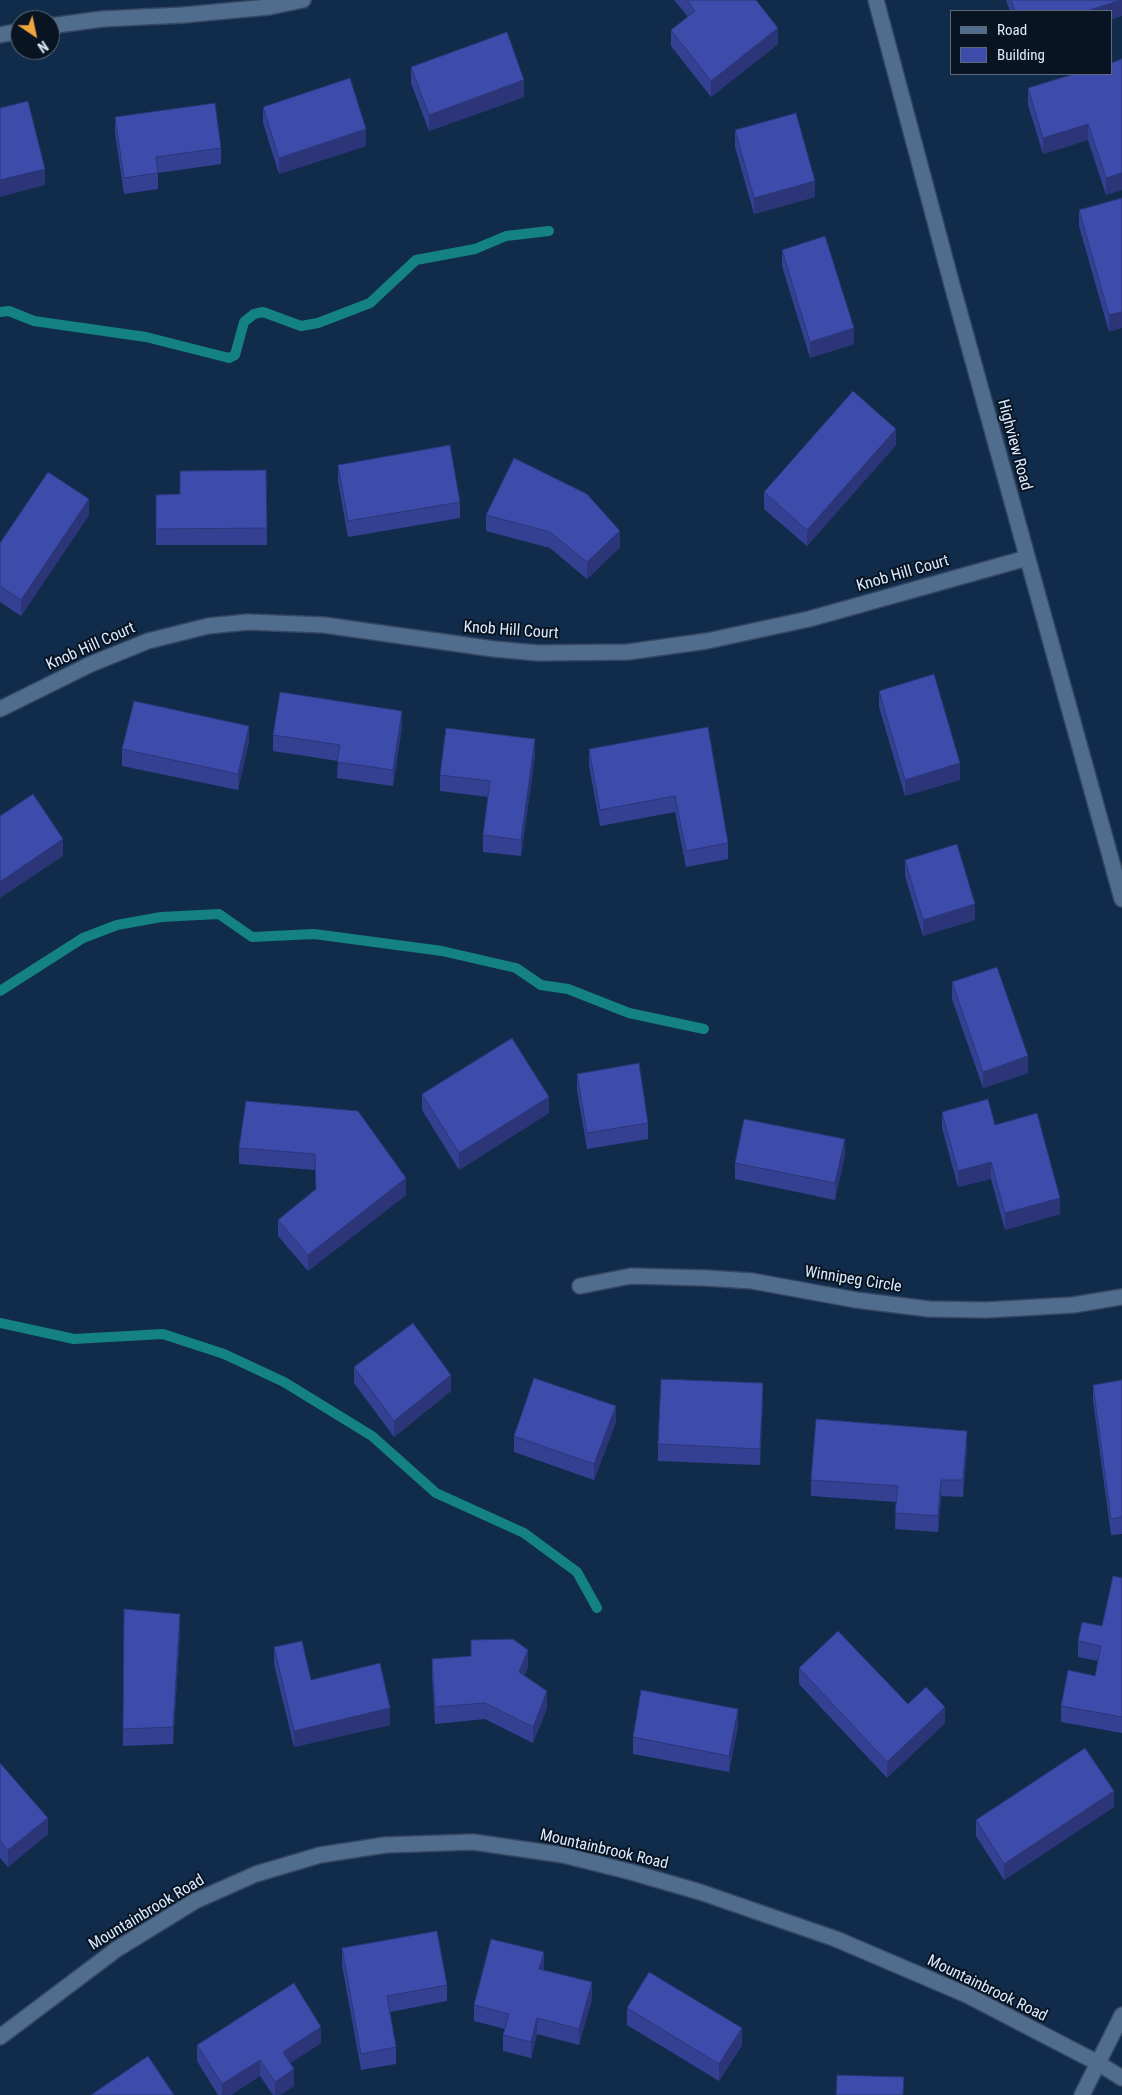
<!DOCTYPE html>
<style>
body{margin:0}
#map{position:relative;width:1122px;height:2095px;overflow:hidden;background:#112c4a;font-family:"Roboto Condensed",sans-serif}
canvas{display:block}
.legend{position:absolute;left:950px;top:10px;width:162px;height:65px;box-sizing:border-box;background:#091422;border:1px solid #5d6a7a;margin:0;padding:6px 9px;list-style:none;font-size:15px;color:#dbebff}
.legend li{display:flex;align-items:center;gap:10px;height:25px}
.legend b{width:25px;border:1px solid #5d6a7a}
.north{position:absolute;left:10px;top:10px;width:50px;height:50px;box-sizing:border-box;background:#091422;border:1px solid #5d6a7a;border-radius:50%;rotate:146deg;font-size:14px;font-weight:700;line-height:20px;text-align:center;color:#dbebff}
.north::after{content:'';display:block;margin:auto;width:18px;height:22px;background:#efa73d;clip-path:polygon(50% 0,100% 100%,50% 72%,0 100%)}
</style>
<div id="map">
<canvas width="1122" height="2095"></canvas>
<ul class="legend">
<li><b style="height:6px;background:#506d8e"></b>Road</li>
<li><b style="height:14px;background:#3d4caa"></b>Building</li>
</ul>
<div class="north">N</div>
</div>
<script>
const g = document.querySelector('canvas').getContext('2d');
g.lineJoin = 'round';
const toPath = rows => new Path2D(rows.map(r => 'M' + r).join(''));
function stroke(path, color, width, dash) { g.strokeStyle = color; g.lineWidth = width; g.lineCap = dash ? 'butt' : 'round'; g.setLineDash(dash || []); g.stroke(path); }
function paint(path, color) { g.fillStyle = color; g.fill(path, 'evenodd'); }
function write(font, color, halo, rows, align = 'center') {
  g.font = font + ' "Roboto Condensed",sans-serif'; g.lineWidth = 4; g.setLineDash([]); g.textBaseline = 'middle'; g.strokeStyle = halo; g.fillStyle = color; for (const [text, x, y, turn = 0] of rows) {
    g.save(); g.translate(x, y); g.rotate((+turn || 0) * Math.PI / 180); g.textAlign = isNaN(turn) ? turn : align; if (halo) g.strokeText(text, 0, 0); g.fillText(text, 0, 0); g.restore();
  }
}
stroke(toPath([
 [0,312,9,311,34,321,146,337,229,358,235,355,244,322,254,314,263,312,301,326,318,323,370,303,416,260,475,249,506,236,549,231],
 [0,991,83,938,117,925,161,917,219,914,252,937,314,934,442,951,516,968,541,985,568,989,629,1013,704,1029],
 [0,1323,74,1339,163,1334,224,1354,284,1382,372,1436,436,1493,524,1533,577,1572,597,1608]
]), '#148280', 10);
const street = toPath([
 [876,0,952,285,1122,899],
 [50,26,102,19,183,15,269,7,303,0],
 [0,35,20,31],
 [0,709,91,664,148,641,208,626,248,622,324,625,494,649,538,653,628,652,707,641,809,619,1027,558],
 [580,1286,631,1276,706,1278,752,1281,856,1300,929,1309,986,1310,1073,1305,1122,1297],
 [0,2037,117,1949,195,1901,256,1874,320,1855,385,1845,473,1842,563,1855,631,1872,700,1892,836,1939,967,1995,1098,2063,1122,2078],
 [1082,2095,1122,2015]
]);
stroke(street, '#354761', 18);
stroke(street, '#506d8e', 15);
paint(toPath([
 [674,0,756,0,778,44,711,97,671,46,671,30,688,17],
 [1006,0,1122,0,1111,11,1010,11],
 [1122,59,1122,190,1106,195,1088,140,1043,154,1028,105,1028,88],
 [411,67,524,97,429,131,411,83],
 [263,107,366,146,279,174,263,123],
 [115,117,221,148,221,164,158,173,158,189,124,194,115,133],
 [735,130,815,197,754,214,735,147],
 [1122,198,1109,332,1079,226,1079,210],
 [782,250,854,344,810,358,782,266],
 [896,445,807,546,764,509,764,492],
 [338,465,460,502,460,518,348,537,338,481],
 [266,470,267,545,156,545,156,495,180,494],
 [89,515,21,616,0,602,0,543],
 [486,515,620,547,587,579,550,548,486,531],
 [879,691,960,780,905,796,879,707],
 [402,727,393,786,337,778,338,761,273,751,273,735],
 [708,727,728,843,728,859,686,867,675,812,600,826,589,765,589,749],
 [249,742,238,790,122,766,122,749],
 [535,756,521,856,483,852,483,835,488,797,440,791,440,775],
 [905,860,975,920,923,936,905,876],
 [952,982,1028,1073,983,1088,952,999],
 [577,1074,648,1123,648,1139,587,1149,577,1090],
 [422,1094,549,1113,459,1170,422,1110],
 [246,1101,406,1195,308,1271,278,1236,278,1220,316,1189,315,1170,239,1164,239,1148],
 [942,1112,995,1125,1060,1214,1005,1230,991,1179,958,1187,942,1128],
 [845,1155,835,1200,735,1179,735,1163],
 [354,1367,451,1391,394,1437,354,1383],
 [1122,1380,1122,1534,1111,1535,1093,1401,1093,1385],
 [763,1400,760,1465,658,1461,658,1444],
 [616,1422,594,1480,514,1452,514,1436],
 [967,1447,963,1497,941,1496,938,1532,895,1529,896,1502,811,1496,811,1480],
 [1122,1578,1122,1733,1061,1722,1061,1706,1095,1676,1098,1661,1078,1657,1078,1641,1102,1626],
 [180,1630,173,1744,123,1746,123,1729],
 [471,1640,528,1667,524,1676,547,1708,533,1743,485,1719,435,1724,432,1676,432,1659,471,1656],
 [274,1647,311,1680,390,1725,294,1747,274,1664],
 [799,1668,908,1704,945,1723,887,1778,799,1684],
 [738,1726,729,1772,633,1754,633,1737],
 [0,1763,48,1834,8,1867,0,1858],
 [1114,1807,1004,1880,976,1836,976,1820],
 [342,1948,447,1985,447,2001,390,2012,396,2047,396,2064,361,2070,342,1965],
 [544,1969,543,1970,592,1999,579,2045,537,2034,531,2058,503,2051,503,2035,505,2029,474,2021,474,2005],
 [627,2008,742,2045,719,2081,627,2025],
 [321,2043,290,2063,294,2086,280,2095,273,2095,260,2076,231,2095,218,2095,197,2061,197,2045]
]), '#344192');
paint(toPath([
 [1122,0,1122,16,1111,20,1111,11,1087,11],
 [778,28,778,44,711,97,711,81],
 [524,80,524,97,429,131,429,115],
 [1088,124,1088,140,1043,154,1043,138],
 [366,129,366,146,279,174,279,158],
 [45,169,45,185,0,197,0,180],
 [1122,173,1122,190,1106,195,1106,178],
 [815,181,815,197,754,214,754,198],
 [1122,312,1122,328,1109,332,1109,315],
 [854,328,854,344,810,358,810,342],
 [896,429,896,445,807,546,807,530],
 [89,499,89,515,21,616,21,600],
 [620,531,620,547,587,579,587,562],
 [402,711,402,727,393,786,393,770],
 [249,726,249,742,238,790,238,774],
 [535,739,535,756,521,856,521,840],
 [960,763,960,780,905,796,905,780],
 [63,839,63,856,0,898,0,882],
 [975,904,975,920,923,936,923,920],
 [1028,1056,1028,1073,983,1088,983,1072],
 [549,1097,549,1113,459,1170,459,1153],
 [845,1139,845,1155,835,1200,835,1183],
 [991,1162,991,1179,958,1187,958,1171],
 [406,1178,406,1195,308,1271,308,1255],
 [1060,1198,1060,1214,1005,1230,1005,1213],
 [451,1375,451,1391,394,1437,394,1421],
 [763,1383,763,1400,760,1465,760,1449],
 [616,1406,616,1422,594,1480,594,1464],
 [967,1431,967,1447,963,1497,963,1480],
 [941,1480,941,1496,938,1532,938,1516],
 [180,1614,180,1630,173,1744,173,1727],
 [528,1650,528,1667,519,1688,519,1672],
 [547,1691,547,1708,533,1743,533,1727],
 [945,1707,945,1723,887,1778,887,1762],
 [390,1708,390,1725,294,1747,294,1731],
 [738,1709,738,1726,729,1772,729,1756],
 [1114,1791,1114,1807,1004,1880,1004,1864],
 [48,1818,48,1834,8,1867,8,1850],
 [544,1952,544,1969,539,1985,539,1969],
 [592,1982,592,1999,579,2045,579,2029],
 [537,2018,537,2034,531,2058,531,2042],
 [321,2027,321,2043,283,2068,283,2052],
 [742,2028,742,2045,719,2081,719,2064],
 [260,2060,260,2076,231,2095,222,2095,222,2084],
 [294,2069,294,2086,280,2095,275,2095,275,2082]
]), '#2b3577');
const building = toPath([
 [687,0,756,0,778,28,711,81,671,30,695,11,687,0],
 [1011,0,1121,0,1087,11,1015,11,1011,0],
 [507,32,524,80,429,115,411,67,507,32],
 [1122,59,1122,173,1106,178,1088,124,1043,138,1028,88,1074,74,1111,74,1111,63,1122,59],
 [350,78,366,129,279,158,263,107,350,78],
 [28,101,45,169,0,180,0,108,28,101],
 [215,103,221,148,156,157,158,173,124,178,115,117,215,103],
 [796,113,815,181,754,198,735,130,796,113],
 [1122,198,1122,312,1109,315,1079,210,1122,198],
 [825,236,854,328,810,342,782,250,825,236],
 [853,391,896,429,807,530,764,492,853,391],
 [450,445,460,502,348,521,338,465,450,445],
 [514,458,587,494,620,531,587,562,550,532,486,515,514,458],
 [266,470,267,528,156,529,156,495,180,494,180,471,266,470],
 [48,472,89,499,21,600,0,586,0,543,48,472],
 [934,674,960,763,905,780,879,691,934,674],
 [280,692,402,711,393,770,337,762,340,745,273,735,280,692],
 [134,701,249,726,238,774,122,749,134,701],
 [708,727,728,843,686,851,675,796,600,810,589,749,708,727],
 [446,728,535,739,521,840,483,835,490,781,440,775,446,728],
 [33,794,63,839,0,882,0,816,33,794],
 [957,844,975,904,923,920,905,860,957,844],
 [997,967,1028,1056,983,1072,952,982,997,967],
 [512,1038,549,1097,459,1153,422,1094,512,1038],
 [639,1063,648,1123,587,1133,577,1074,639,1063],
 [988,1099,995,1125,1037,1113,1060,1198,1005,1213,991,1162,958,1171,942,1112,988,1099],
 [246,1101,358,1111,406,1178,308,1255,278,1220,316,1189,315,1154,239,1148,246,1101],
 [744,1119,845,1139,835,1183,735,1163,744,1119],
 [413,1323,451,1375,394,1421,354,1367,413,1323],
 [534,1378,616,1406,594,1464,514,1436,534,1378],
 [661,1379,763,1383,760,1449,658,1444,661,1379],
 [1122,1380,1122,1517,1111,1519,1093,1385,1122,1380],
 [816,1419,967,1431,963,1480,941,1480,938,1516,895,1513,898,1486,811,1480,816,1419],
 [1113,1576,1122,1578,1122,1717,1061,1706,1068,1670,1095,1676,1101,1646,1078,1641,1082,1622,1102,1626,1113,1576],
 [124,1609,180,1614,173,1727,123,1729,124,1609],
 [838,1631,908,1704,926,1687,945,1707,887,1762,799,1668,838,1631],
 [513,1639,528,1650,519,1672,547,1691,533,1727,485,1703,435,1707,432,1659,471,1656,471,1640,513,1639],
 [302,1641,311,1680,380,1663,390,1708,294,1731,274,1647,302,1641],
 [641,1690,738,1709,729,1756,633,1737,641,1690],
 [1085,1748,1114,1791,1004,1864,976,1820,1085,1748],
 [0,1763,48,1818,8,1850,0,1841,0,1763],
 [437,1931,447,1985,387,1996,396,2047,361,2054,342,1948,437,1931],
 [491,1939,544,1952,539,1969,592,1982,579,2029,537,2018,531,2042,503,2035,509,2014,474,2005,491,1939],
 [649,1972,742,2028,719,2064,627,2008,649,1972],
 [294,1983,321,2027,283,2052,294,2069,275,2082,260,2060,222,2084,197,2045,294,1983],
 [148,2056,174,2095,91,2095,148,2056],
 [837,2075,904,2077,903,2095,836,2095,837,2075]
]);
paint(building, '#3d4caa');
stroke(building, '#2b3577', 1);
write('16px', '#dbebff', '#091422', [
 ["Highview Road",1014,445,75],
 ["Knob Hill Court",903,574,-16],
 ["Knob Hill Court",511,631,4],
 ["Knob Hill Court",91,647,-24],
 ["Winnipeg Circle",853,1280,9],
 ["Mountainbrook Road",604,1850,13],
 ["Mountainbrook Road",147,1913,-31],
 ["Mountainbrook Road",987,1989,26]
]);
</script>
